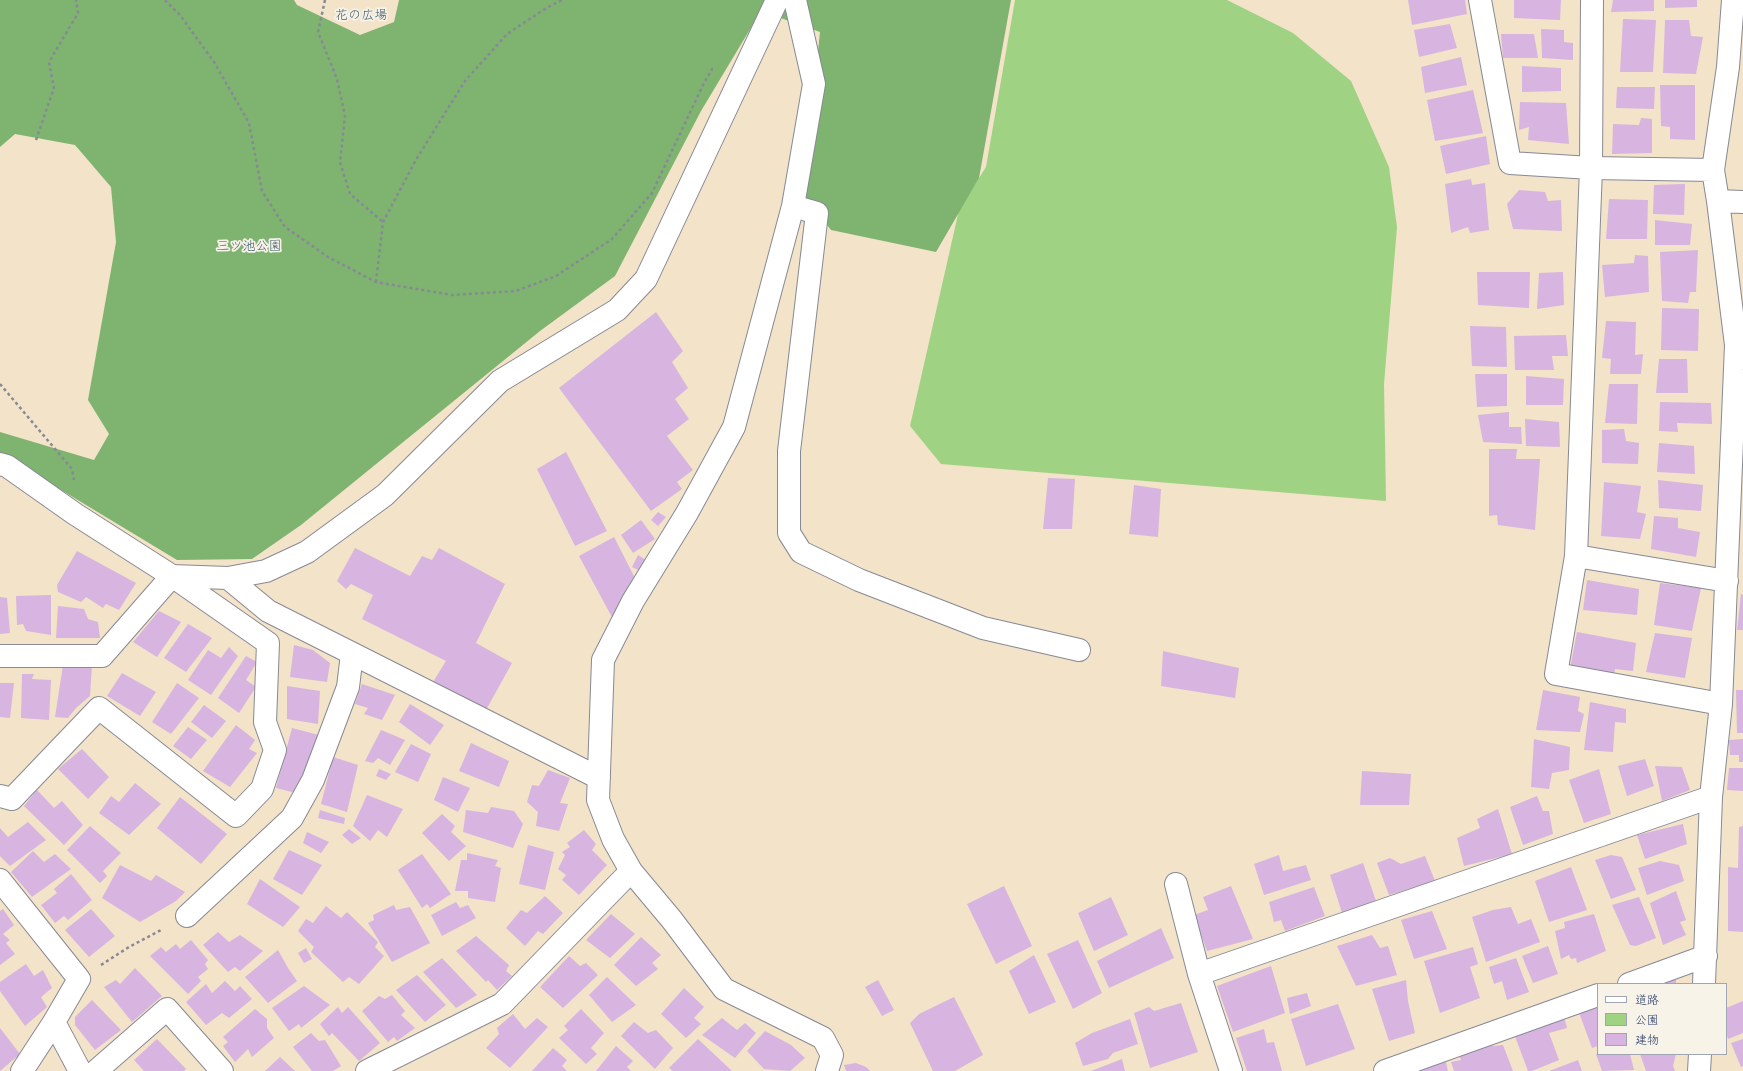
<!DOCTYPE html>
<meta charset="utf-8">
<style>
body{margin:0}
#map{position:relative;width:1743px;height:1071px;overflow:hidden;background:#f3e3c9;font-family:"Gochi Hand","Klee One",sans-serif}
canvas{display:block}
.legend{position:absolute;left:1597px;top:983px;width:130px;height:72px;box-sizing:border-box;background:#f7f3e8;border:1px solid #9fa5b1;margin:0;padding:5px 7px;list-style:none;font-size:12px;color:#1b2f5e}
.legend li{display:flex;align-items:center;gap:8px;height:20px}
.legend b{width:20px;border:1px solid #9fa5b1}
</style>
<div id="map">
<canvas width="1743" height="1071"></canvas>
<ul class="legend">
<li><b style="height:5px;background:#fff"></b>道路</li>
<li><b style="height:11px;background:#9fd282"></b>公園</li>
<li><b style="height:11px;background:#d7b5e0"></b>建物</li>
</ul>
</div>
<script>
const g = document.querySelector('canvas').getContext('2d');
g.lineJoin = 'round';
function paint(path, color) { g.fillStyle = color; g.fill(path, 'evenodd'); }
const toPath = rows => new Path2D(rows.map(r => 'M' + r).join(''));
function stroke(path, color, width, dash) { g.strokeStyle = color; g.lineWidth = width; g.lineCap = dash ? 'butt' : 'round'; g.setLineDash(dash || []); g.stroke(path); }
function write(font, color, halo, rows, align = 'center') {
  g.font = font + ' "Gochi Hand","Klee One",sans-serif'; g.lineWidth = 3.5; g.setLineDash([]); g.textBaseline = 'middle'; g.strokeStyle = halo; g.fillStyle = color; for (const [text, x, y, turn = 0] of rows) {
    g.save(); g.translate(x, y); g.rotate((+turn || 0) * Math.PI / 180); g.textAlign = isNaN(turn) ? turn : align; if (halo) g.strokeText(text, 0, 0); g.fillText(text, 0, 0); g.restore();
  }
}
paint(toPath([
 [1015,0,1227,0,1293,33,1351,81,1389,167,1397,227,1384,384,1386,501,941,464,910,426,959,210,986,167]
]), '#9fd282');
paint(toPath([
 [0,0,294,0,297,5,360,35,394,22,399,0,1011,0,979,178,936,252,831,230,803,195,820,32,761,11,701,111,615,276,540,331,301,525,252,559,177,560,0,453,0,432,94,460,109,434,88,400,116,242,111,187,75,145,15,134,0,147]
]), '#7fb470');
paint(toPath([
 [1408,0,1465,0,1467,14,1412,25],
 [1514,0,1561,0,1560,20,1514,18],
 [1613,0,1654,0,1654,11,1611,12],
 [1665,0,1697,0,1697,7,1665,8],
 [1623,19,1656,20,1653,72,1620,72],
 [1665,20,1689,20,1691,36,1703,37,1696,74,1663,73],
 [1450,24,1457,48,1419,57,1414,30],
 [1541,29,1564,30,1564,42,1573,43,1573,60,1542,58],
 [1501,34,1534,34,1538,58,1503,58],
 [1461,57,1467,85,1425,93,1421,67],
 [1522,66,1561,68,1561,91,1522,92],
 [1660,85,1695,85,1695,140,1670,139,1670,127,1661,126],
 [1617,87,1655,87,1654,109,1616,108],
 [1473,90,1483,133,1435,141,1427,100],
 [1520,102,1566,103,1569,144,1528,140,1529,127,1519,130],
 [1641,118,1652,119,1652,153,1612,154,1613,124,1639,125],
 [1486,136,1490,164,1446,174,1440,146],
 [1471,179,1472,185,1485,183,1489,230,1470,233,1468,227,1451,233,1445,184],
 [1685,184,1684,215,1653,214,1654,185],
 [1519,190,1545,192,1548,201,1561,200,1562,231,1513,229,1507,204],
 [1609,199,1648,200,1647,239,1606,239],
 [1655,220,1692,224,1690,245,1655,245],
 [1698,250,1696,292,1690,292,1688,303,1662,301,1660,252],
 [1635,255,1648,256,1649,292,1605,297,1602,265,1634,263],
 [1477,272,1530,272,1529,308,1478,305],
 [1563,272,1564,305,1537,309,1539,273],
 [1662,308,1699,309,1698,351,1661,350],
 [656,312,683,351,672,362,688,388,675,399,689,419,667,436,693,470,677,482,682,489,651,511,559,388],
 [1606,321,1636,322,1635,355,1643,354,1641,374,1610,374,1611,359,1602,358],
 [1470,326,1506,327,1507,367,1472,366],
 [1566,335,1568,356,1552,356,1554,370,1515,370,1514,336],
 [1659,359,1687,359,1688,393,1656,393],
 [1475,374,1507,374,1507,406,1477,407],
 [1526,376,1564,379,1563,405,1526,405],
 [1609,384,1638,384,1637,424,1605,423],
 [1660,402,1711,403,1712,424,1677,423,1678,432,1659,431],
 [1509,412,1509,427,1521,427,1522,444,1483,442,1478,415],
 [1525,419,1559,422,1560,447,1526,446],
 [1624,429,1626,441,1639,443,1638,464,1602,463,1602,430],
 [1659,443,1694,446,1695,474,1657,472],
 [1489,449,1517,449,1516,459,1540,459,1535,530,1498,525,1497,515,1489,516],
 [566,452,607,531,575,546,537,469],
 [1048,478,1075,479,1072,529,1043,529],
 [1658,480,1703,485,1701,511,1659,508],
 [1604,482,1641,486,1637,512,1646,514,1640,539,1601,536],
 [1134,485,1161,489,1158,537,1129,534],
 [658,512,666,517,658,526,651,520],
 [1654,516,1678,518,1678,528,1700,532,1696,557,1651,549],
 [641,520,655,539,633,553,621,535],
 [614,537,637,582,614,621,579,556],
 [355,548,410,576,422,556,432,560,439,548,505,584,476,643,512,663,486,710,433,682,446,661,362,619,373,595,351,584,346,589,337,581],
 [77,551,136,583,119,610,106,604,103,608,86,597,81,602,58,592,57,585],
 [638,555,646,560,640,571,632,567],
 [1587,580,1639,589,1637,615,1583,610],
 [1660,583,1701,588,1692,631,1654,625],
 [1741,594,1743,595,1743,630,1737,630],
 [51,595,51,635,26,631,23,624,17,625,16,596],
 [0,597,7,598,10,633,0,634],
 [58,606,84,609,88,619,98,622,100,638,56,638],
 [159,611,181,622,157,657,133,642],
 [188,624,212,638,186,672,164,658],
 [1577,632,1636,643,1633,671,1615,669,1614,676,1570,668],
 [1655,633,1692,638,1685,678,1646,672],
 [294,645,313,650,330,663,327,682,290,677],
 [229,647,238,656,211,695,188,680,208,650,221,658],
 [1163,651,1239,668,1235,698,1161,686],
 [246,656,257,662,246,680,256,687,239,713,218,698],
 [63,665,92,665,90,696,76,708,68,718,55,717],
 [122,673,156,692,140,716,107,696],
 [22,674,34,674,32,679,51,680,49,720,21,718],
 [0,683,14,683,10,718,0,717],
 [177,683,199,698,171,734,152,722],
 [362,684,395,695,382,720,364,714,368,708,355,704],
 [287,686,320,691,318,724,287,719],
 [1543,690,1580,697,1578,711,1584,714,1580,732,1536,730],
 [1736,690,1743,690,1743,733,1737,733],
 [1590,702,1626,709,1626,723,1615,722,1613,752,1584,750],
 [410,704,444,725,430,745,399,722],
 [204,705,226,721,212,738,191,722],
 [236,725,255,740,249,749,257,753,230,787,203,771],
 [188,727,207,740,191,759,173,746],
 [292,728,319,735,296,793,276,788],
 [381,730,405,740,390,765,378,758,373,763,365,761],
 [1534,739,1570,747,1569,770,1552,773,1549,789,1531,787],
 [1743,739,1743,762,1739,762,1739,755,1730,755,1729,740],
 [471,743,509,761,499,787,459,771],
 [411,744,431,754,418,782,395,772],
 [82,749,109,777,88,799,58,769],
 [333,757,358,765,347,812,321,804],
 [1645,759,1654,786,1627,796,1618,766],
 [1655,766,1682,767,1690,790,1662,801],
 [1729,768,1743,768,1743,791,1727,790],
 [379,769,391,774,386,780,376,776],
 [1599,769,1611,814,1584,823,1569,780],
 [548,770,570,778,560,803,568,804,559,831,536,826,538,812,527,802,532,785,539,786],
 [1362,771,1411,774,1409,805,1360,805],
 [443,777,470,788,458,812,434,800],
 [135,783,161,804,129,835,99,813,111,796,119,802],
 [37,790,54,808,62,801,83,825,64,845,24,806],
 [367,795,403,809,387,837,378,830,370,841,353,826],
 [1537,796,1543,811,1549,811,1553,834,1523,845,1510,807],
 [180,797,227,834,201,864,157,828],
 [491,807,514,811,523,824,513,848,463,832,466,810,488,813],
 [1498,809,1512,854,1464,866,1457,838,1480,828,1477,819],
 [320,810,345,818,344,824,318,818],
 [442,814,455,826,451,832,466,846,449,861,422,833],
 [28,822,46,840,10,866,0,856,0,828,8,837],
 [1683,824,1687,844,1645,859,1637,835],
 [90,826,121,853,103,871,107,876,100,883,67,850],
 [1743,826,1743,932,1728,931,1728,867,1738,868,1739,827],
 [349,829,361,838,352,844,342,835],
 [584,830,596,844,592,850,607,865,579,895,562,880,566,875,558,869,565,855,562,852,570,847,567,843],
 [307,832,329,842,321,853,303,843],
 [528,845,554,852,545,890,519,884],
 [289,850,322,865,302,895,273,879],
 [33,851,44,862,55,854,71,869,32,897,11,872],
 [467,853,498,860,495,866,501,868,495,902,468,898,468,891,455,891,461,860,467,860],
 [422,854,451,894,430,908,427,904,422,908,398,870],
 [1279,855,1283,871,1306,865,1311,880,1264,895,1254,864],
 [1611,855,1622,857,1636,890,1611,899,1595,860],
 [1425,856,1435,881,1389,895,1377,863,1390,858,1401,864],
 [1660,861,1679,865,1684,881,1647,895,1638,868],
 [1363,863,1376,901,1342,913,1330,875],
 [120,865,151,881,156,875,185,892,176,901,140,922,102,898],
 [1571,867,1587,910,1549,922,1535,881],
 [71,874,92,900,68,920,64,916,55,923,41,905,57,893,54,889],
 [260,879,300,907,283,927,247,904],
 [1004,886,1032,946,996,964,967,904],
 [1231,886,1253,939,1207,951,1194,915,1208,910,1203,897],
 [1314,887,1325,916,1285,931,1281,920,1274,922,1269,902],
 [1676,891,1686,920,1680,922,1686,935,1663,945,1650,903],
 [545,896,563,913,543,934,538,931,525,946,506,928,521,910,527,913],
 [1111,897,1128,935,1094,951,1078,913],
 [1639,897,1656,938,1636,946,1630,945,1612,905],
 [456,902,460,908,468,905,476,918,442,936,431,915],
 [394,905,396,910,410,907,430,943,392,962,368,923,374,920,373,915],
 [326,906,341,918,347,912,378,942,375,947,384,956,359,984,349,977,343,982,311,952,314,947,298,931,306,919,313,923],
 [1511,907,1518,924,1531,919,1540,942,1486,962,1472,917,1493,910],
 [3,909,14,925,3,934,10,940,6,943,15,954,0,965,0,911],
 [91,909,115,936,89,957,65,930],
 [1432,911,1447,949,1414,959,1401,920],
 [611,914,635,934,610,958,586,940],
 [1594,914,1606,951,1577,963,1576,958,1571,959,1569,955,1561,959,1555,931,1565,928,1564,922],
 [1161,928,1174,958,1109,988,1097,961],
 [218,932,229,942,240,935,263,951,240,971,235,967,228,972,203,945],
 [1372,935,1380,948,1388,946,1397,975,1356,986,1337,946],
 [476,936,509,965,506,971,512,976,497,990,488,980,486,982,456,951],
 [641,937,661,955,652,963,658,969,636,986,614,965],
 [191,940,208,960,205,964,208,969,198,977,201,981,188,994,150,956,161,947,166,952,176,944,180,949],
 [1078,940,1102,993,1073,1009,1047,954],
 [1548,946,1558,974,1533,983,1522,956],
 [1473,947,1478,964,1470,967,1480,998,1440,1013,1424,961],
 [306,948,312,959,304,963,298,953],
 [278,950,288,968,297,981,268,1003,245,977],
 [1034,955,1056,1002,1029,1014,1009,971],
 [569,956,580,966,586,963,598,975,563,1008,540,987],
 [442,958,477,995,456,1008,423,972],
 [1516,958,1529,992,1507,1000,1502,981,1494,984,1489,967],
 [26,964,34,976,43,970,52,988,41,997,47,1007,25,1026,0,991,0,982],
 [1271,966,1285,1013,1233,1032,1217,986],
 [135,968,162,996,132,1022,104,987,116,980,120,984],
 [417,975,446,1005,425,1022,396,990],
 [1676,975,1676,984,1648,984],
 [607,977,636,1005,612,1022,589,995],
 [878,980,894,1010,882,1016,865,987],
 [1406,980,1408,1001,1415,1033,1389,1041,1372,989],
 [225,981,235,991,240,986,252,999,229,1018,222,1013,206,1025,186,1002,206,984,212,993],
 [304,986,330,1005,301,1028,299,1024,289,1031,272,1008],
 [684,988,704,1007,694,1018,701,1024,686,1038,661,1014],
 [1307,993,1311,1006,1290,1014,1287,998],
 [392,995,405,1011,401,1015,415,1028,397,1041,394,1037,388,1042,362,1011,379,996,385,999],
 [954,997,983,1055,955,1071,933,1071,910,1023,919,1014],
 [92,1000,121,1030,95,1050,75,1025,75,1017],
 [1598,1000,1598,1046,1592,1048,1577,1007],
 [1743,1001,1743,1033,1728,1039,1726,1031,1726,1008],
 [1181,1003,1198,1052,1150,1068,1134,1013,1149,1007,1154,1011],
 [1338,1004,1355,1049,1306,1066,1291,1019],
 [338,1007,342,1013,348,1007,380,1043,359,1061,332,1033,329,1036,320,1024],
 [255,1009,267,1019,267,1028,274,1038,252,1057,248,1049,235,1062,223,1046,228,1042,223,1037],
 [581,1009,604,1033,591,1048,597,1054,586,1064,559,1038,568,1030,564,1026],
 [1563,1013,1567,1028,1549,1033,1559,1060,1532,1071,1528,1071,1513,1031],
 [513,1014,525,1029,537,1018,548,1027,510,1068,486,1048,499,1034,497,1028],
 [722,1018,737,1030,745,1023,756,1033,735,1058,702,1035],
 [1130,1019,1138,1044,1113,1053,1108,1059,1083,1066,1075,1043,1092,1033],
 [634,1022,648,1033,656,1030,673,1048,655,1069,621,1036],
 [0,1028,20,1054,0,1071],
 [1264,1029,1267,1043,1274,1042,1282,1071,1247,1071,1236,1038],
 [765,1031,791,1045,805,1058,790,1071,764,1069,747,1051],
 [311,1033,319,1041,325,1040,341,1066,333,1071,312,1071,293,1047],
 [157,1039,186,1069,184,1071,144,1071,134,1060],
 [698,1039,732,1071,673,1071,669,1068],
 [1743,1039,1743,1066,1741,1067,1731,1043],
 [1490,1042,1493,1046,1503,1045,1513,1071,1454,1071,1451,1062,1461,1060,1458,1052],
 [616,1046,633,1061,627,1067,631,1071,596,1071],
 [553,1048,567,1060,562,1066,567,1071,532,1071],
 [1444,1054,1448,1071,1398,1071],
 [1596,1054,1630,1054,1634,1070,1602,1071],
 [1640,1054,1676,1054,1673,1066,1675,1071,1646,1071],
 [280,1057,295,1071,265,1071],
 [1122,1059,1125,1071,1091,1071],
 [1578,1060,1582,1071,1549,1071],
 [856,1063,866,1067,870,1071,846,1071,844,1065]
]), '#d7b5e0');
const minor = toPath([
 [795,0,814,84,793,206,734,427,687,513,633,601,603,660,598,800,613,839,631,871,672,920,724,989,823,1038,832,1055,827,1071],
 [1480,0,1510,163,1591,168,1713,170],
 [1592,0,1591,168,1576,556,1556,674,1721,704],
 [1733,0,1728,67,1713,170,1718,201,1743,202],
 [1718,201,1736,345,1740,359],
 [793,206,817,213,789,451,789,533,801,552,859,580,983,628,1079,650],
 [0,464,7,466,75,514,172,576,268,643,265,722,275,750,262,789,236,816,99,708,12,799,0,796],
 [1576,556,1727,581],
 [172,576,228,578,266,571,307,552,385,495,500,381,617,310,646,279,777,0],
 [228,578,268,611,599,778],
 [0,656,102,656,172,576],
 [0,880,79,979,54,1022,80,1071],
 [1176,884,1199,974,1231,1071],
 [187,916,292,818,313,780,348,687,352,654],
 [1199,974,1711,797],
 [1629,984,1706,956],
 [1704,984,1711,797,1721,704,1736,345],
 [22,1071,54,1022],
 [96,1071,167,1009,222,1071],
 [367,1071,502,1004,631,871],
 [1385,1071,1598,995],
 [1699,1071,1700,1054]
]);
stroke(minor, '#878994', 24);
stroke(toPath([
 [165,0,180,15,214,62,249,123,262,191,285,227,328,257,376,282,453,295,516,291,556,276,612,239,652,193,703,85,712,69,713,69],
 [325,0,318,32,337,79,345,116,340,162,350,194,383,222],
 [36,140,54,88,49,62,78,13,76,0],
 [376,282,383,222,417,158,465,81,507,34,548,7,562,0],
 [0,384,72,469,74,480],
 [101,965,129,947,163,929]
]), '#878994', 2.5, [3, 3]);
stroke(minor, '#fff', 22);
write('13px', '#3c5867', '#f7f3e8', [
 ["花の広場",361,17],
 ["三ツ池公園",249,248]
]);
</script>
